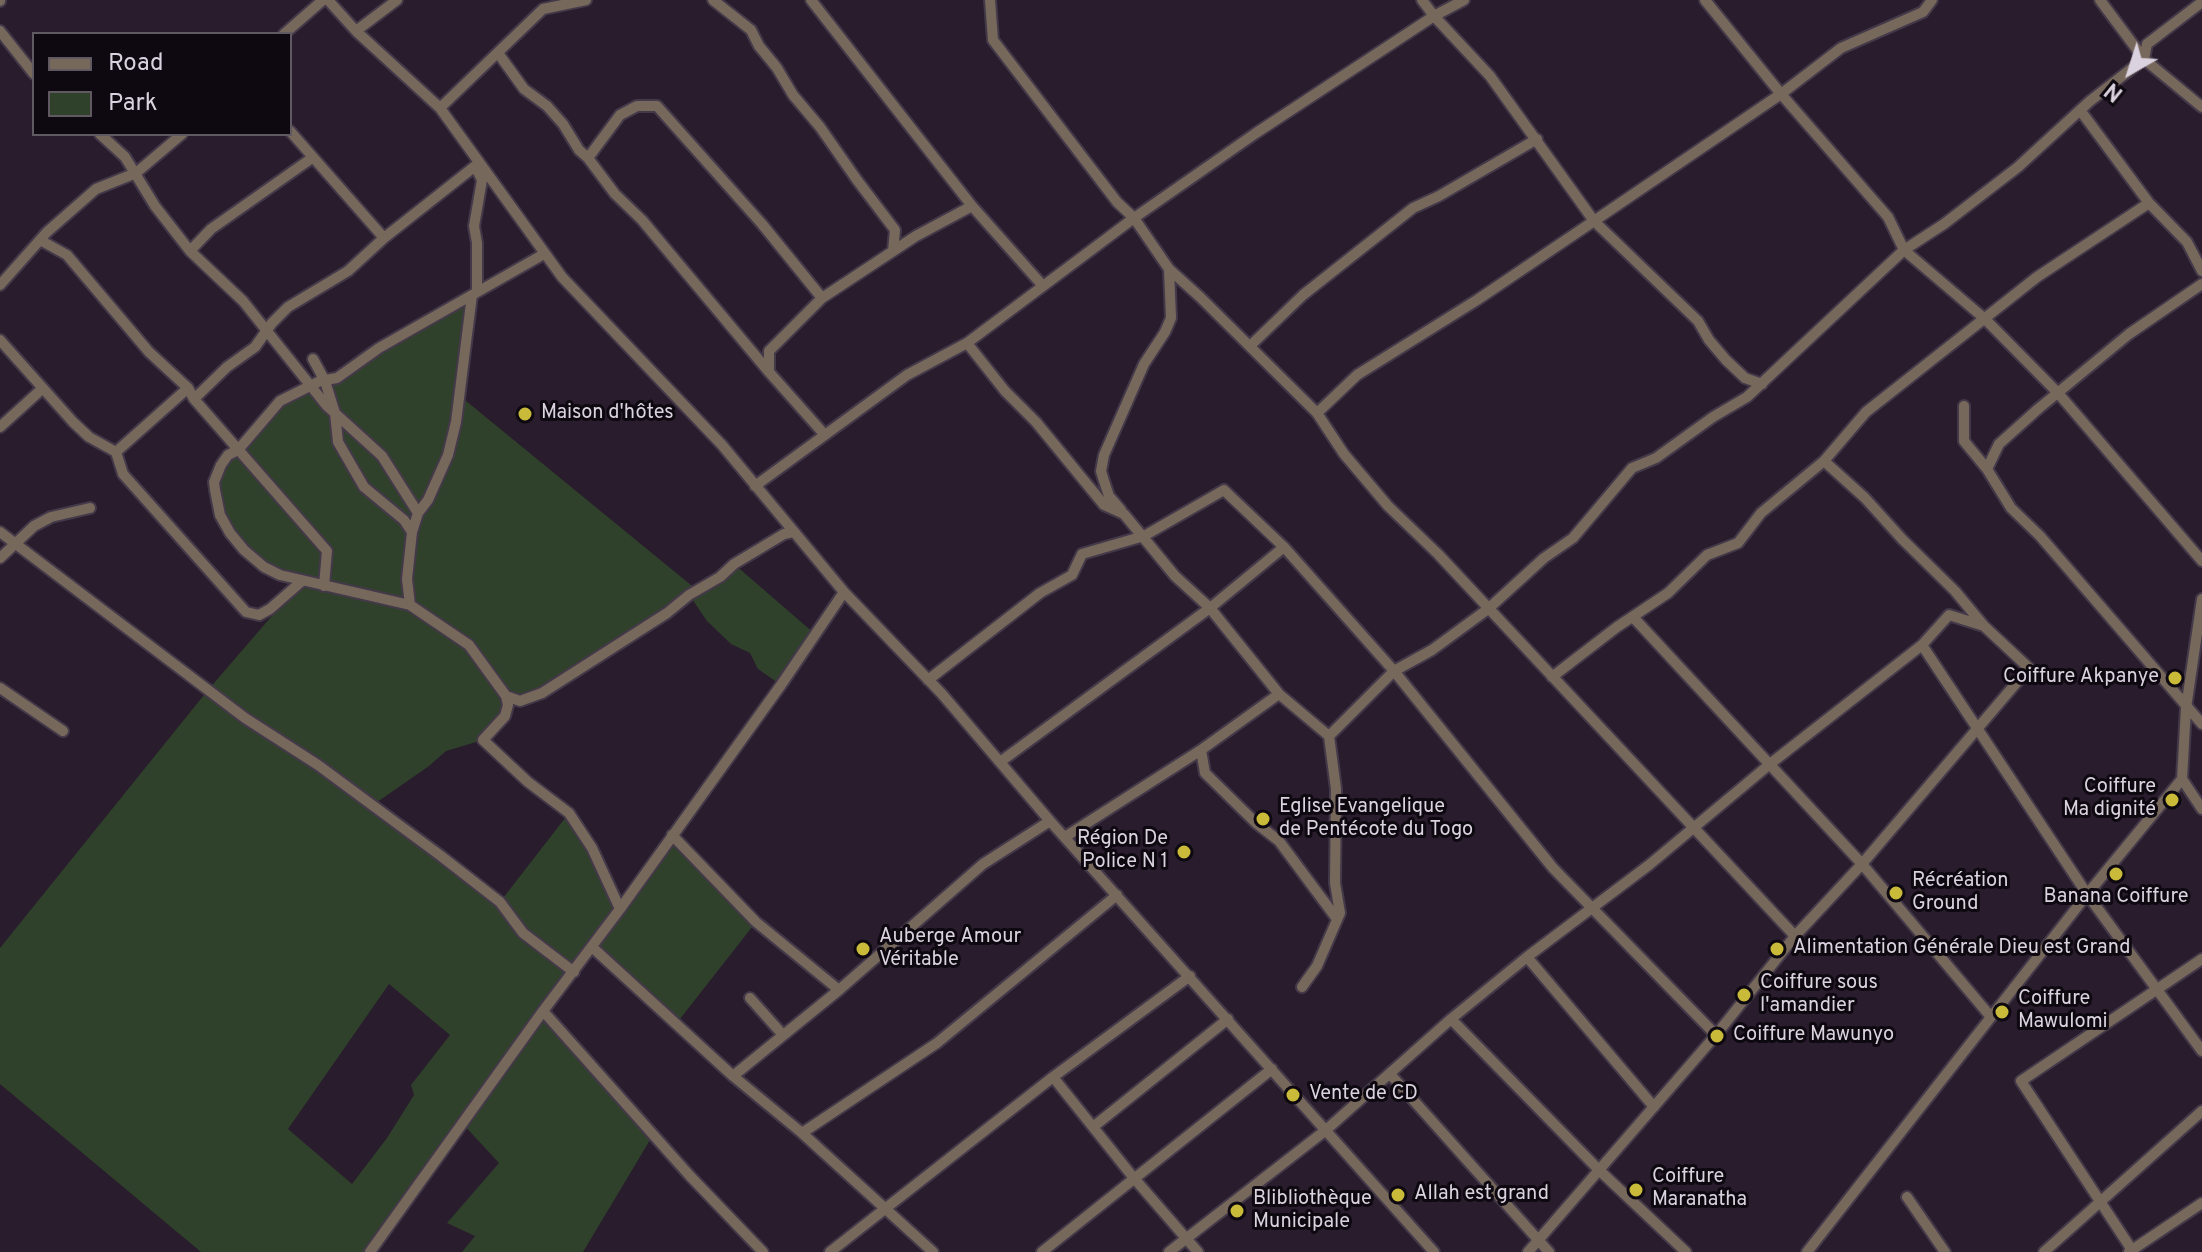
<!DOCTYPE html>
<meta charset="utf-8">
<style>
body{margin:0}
#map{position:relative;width:2202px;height:1252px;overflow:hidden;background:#281c2d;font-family:Overpass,sans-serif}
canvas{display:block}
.legend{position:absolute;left:32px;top:32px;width:260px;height:104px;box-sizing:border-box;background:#0e0910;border:2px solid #605962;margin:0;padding:10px 14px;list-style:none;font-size:24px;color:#dad2de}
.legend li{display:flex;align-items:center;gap:16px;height:40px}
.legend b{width:40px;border:2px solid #605962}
.north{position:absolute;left:2090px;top:32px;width:80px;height:80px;-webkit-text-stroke:6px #0e0910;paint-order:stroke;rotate:219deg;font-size:22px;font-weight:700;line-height:32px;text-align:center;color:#dad2de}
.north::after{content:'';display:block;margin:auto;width:28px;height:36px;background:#dad2de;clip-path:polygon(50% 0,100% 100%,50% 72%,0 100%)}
</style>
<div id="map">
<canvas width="2202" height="1252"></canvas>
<ul class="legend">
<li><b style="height:10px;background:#77685c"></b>Road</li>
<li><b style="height:22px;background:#30412b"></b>Park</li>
</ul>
<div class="north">N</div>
</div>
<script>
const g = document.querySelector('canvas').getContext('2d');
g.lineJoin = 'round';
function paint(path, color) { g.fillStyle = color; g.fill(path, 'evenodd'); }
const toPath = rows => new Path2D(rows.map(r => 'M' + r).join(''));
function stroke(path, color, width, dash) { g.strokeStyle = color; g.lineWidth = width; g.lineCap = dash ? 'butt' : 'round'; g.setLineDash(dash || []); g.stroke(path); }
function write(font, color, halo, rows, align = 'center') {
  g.font = font + ' Overpass,sans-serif'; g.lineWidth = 6; g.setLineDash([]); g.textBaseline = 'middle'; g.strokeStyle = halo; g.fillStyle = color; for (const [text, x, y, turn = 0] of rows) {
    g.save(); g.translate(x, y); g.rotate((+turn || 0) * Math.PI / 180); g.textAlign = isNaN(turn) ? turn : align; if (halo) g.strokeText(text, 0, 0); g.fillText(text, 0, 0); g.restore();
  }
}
paint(toPath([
 [472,295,460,396,697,590,734,564,815,634,781,685,758,669,750,653,731,644,707,621,690,596,520,701,506,696,505,716,483,740,446,751,429,766,373,805,500,902,569,813,620,908,672,835,756,922,676,1024,592,948,545,1012,653,1135,583,1252,462,1252,475,1236,447,1223,499,1163,462,1123,367,1252,201,1252,0,1084,0,948,208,690,302,581,269,569,230,533,215,490,221,465,280,401,337,378],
 [389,984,450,1035,411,1085,414,1095,387,1138,352,1184,288,1129]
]), '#30412b');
const street = toPath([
 [328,0,356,31,440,108,562,277,722,445,844,592,942,694,1050,821,1434,1252],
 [713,0,751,30,759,46,777,68,793,95,820,127,857,180,895,230,893,251],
 [811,0,972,206,1043,286],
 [990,0,993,40,1117,202,1134,218,1169,269,1171,318,1165,332,1144,364,1104,455,1101,471,1104,481,1109,496,1121,510],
 [1422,0,1434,16,1464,0],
 [1705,0,1781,94,1888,217,1904,250,1985,319,2058,393,2202,561],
 [2100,0,2144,59,2202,107],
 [0,1,0,0],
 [0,31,34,74],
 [356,31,397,0],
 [284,34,323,0],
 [498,53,524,89,547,106,563,124,579,150,588,158,615,194,642,220,769,372,824,434],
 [440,108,543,9,586,0],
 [2080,110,2149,203,2187,242,2202,271],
 [290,131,384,238],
 [100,134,125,157,155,206,190,251,243,301,326,405,382,456,418,513],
 [588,158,620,115,637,106,657,106,762,224,822,298],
 [475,166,482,180,474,226,477,243,477,292],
 [40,240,67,255,149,352,188,388,194,399,227,367,255,347,272,323,288,307,348,271,384,238,479,163],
 [190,251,211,229,312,158],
 [544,254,379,348,337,378,320,381,280,401,238,450,228,455,221,465,214,482,215,490,220,515,230,533,244,550,264,567,280,575,410,605,469,645,506,696,508,705,505,716,483,740,528,782,569,813,592,848,620,909],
 [1169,269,1200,297,1317,413,1344,454,1388,506,1438,554,1795,936],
 [0,285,47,232,96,189,136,173,182,134],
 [0,340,73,422,89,437,116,452,123,474,246,612,259,615,270,609,302,581],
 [967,343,1005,391,1036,422,1104,505,1124,514,1175,576,1210,608,1279,694,1329,736,1336,789,1335,883,1340,913,1317,966,1302,987],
 [1250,346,1303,295,1413,208,1439,196,1537,139],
 [313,359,325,381,335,413,338,442,364,487,404,520,412,532],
 [769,372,769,351,822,298,916,236,972,206],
 [194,399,327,551,324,586],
 [1964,406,1964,441,1987,469,2011,508,2040,536,2202,724],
 [1317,413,1357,375,1477,300,1594,221,1781,94,1841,48,1923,12,1932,0],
 [0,427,43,388],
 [116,452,188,388],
 [1987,469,1999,444,2038,409,2129,334,2202,284],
 [755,486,907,375,967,343,1134,218,1256,133,1434,16,1490,76,1594,221,1698,321,1709,340,1726,360,1745,378,1762,384],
 [0,532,245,718,318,765,441,856,500,902,523,933,574,972],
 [0,558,34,526,51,517,90,508],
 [410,605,407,579,412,532,418,513,428,500,448,455,456,422,472,295],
 [1633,617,1862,864,1991,1017],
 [1922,645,2087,894,2202,1051],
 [1552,677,1617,627,1668,593,1707,555,1738,543,1761,513,1824,461,1866,412,2037,277,2149,203],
 [928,680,1040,593,1072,575,1082,554,1144,536,1224,490,1284,547,1394,671,1553,868,1716,1035,1528,1252],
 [0,688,63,731],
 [506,696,520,701,542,693,667,613,689,595,720,577,734,564,784,534,793,532],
 [1329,736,1394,671,1432,650,1488,609,1544,558,1573,538,1632,468,1656,458,1713,417,1747,397,1904,250,1944,224,2018,167,2090,101,2144,59,2147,44,2202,2],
 [1201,750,1205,773,1256,823,1279,841,1337,919],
 [1000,762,1210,608,1284,547],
 [2182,779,2202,809],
 [672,835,756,922,839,990],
 [1065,837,1201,750,1279,694],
 [592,947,733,1076,802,1133,933,1252],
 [1527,957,1654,1107],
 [750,998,783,1035],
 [543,1011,690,1176,763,1252],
 [1451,1019,1599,1170,1686,1252],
 [1716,1035,1795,936,1862,864,2029,668,1984,626,1955,591,1902,539,1865,498,1824,461],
 [1390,1074,1549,1252],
 [733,1076,839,990,983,864,1050,821],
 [1053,1077,1133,1177,1198,1252],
 [1093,1127,1228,1019],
 [802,1133,937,1043,1117,895],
 [1907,1197,1945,1252],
 [2132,1250,2021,1081,2202,959],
 [370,1252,543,1011,620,909,781,685,844,592],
 [830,1252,1053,1077,1190,976],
 [1042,1252,1272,1069],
 [1169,1252,1326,1130,1451,1019,1527,957,1649,865,1770,764,1922,645,1949,615,1984,626],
 [1807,1252,2085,897,2182,779,2186,708,2202,599],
 [2044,1252,2202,1111],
 [2129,1252,2202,1203]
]);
stroke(street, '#443949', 14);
stroke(street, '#77685c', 10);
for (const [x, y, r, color] of [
 [525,414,8,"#caba3a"],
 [2175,678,8,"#caba3a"],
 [2172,800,8,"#caba3a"],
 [1263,819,8,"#caba3a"],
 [1184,852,8,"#caba3a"],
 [2116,874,8,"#caba3a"],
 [1896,893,8,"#caba3a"],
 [863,949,8,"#caba3a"],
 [1777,949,8,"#caba3a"],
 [1744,995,8,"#caba3a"],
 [2002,1012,8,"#caba3a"],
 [1717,1036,8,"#caba3a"],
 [1293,1095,8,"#caba3a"],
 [1636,1190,8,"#caba3a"],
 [1398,1195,8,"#caba3a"],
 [1237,1211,8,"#caba3a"]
]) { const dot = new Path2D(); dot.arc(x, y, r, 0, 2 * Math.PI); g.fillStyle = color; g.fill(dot); stroke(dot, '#0e0910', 3); }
write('20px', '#dad2de', '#0e0910', [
 ["Maison d'hôtes",541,414],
 ["Coiffure Akpanye",2159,678,"right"],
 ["Coiffure",2156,788,"right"],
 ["Ma dignité",2156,811,"right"],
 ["Eglise Evangelique",1279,808],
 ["de Pentécote du Togo",1279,831],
 ["Région De",1168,840,"right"],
 ["Police N 1",1168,863,"right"],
 ["Récréation",1912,882],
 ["Ground",1912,905],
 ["Banana Coiffure",2116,898,"center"],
 ["Auberge Amour",879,938],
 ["Véritable",879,961],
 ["Alimentation Générale Dieu est Grand",1793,949],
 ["Coiffure sous",1760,984],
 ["l'amandier",1760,1007],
 ["Coiffure",2018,1000],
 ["Mawulomi",2018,1023],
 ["Coiffure Mawunyo",1733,1036],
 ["Vente de CD",1309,1095],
 ["Coiffure",1652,1178],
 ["Maranatha",1652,1201],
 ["Allah est grand",1414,1195],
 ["Blibliothèque",1253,1200],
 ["Municipale",1253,1223]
], 'left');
</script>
